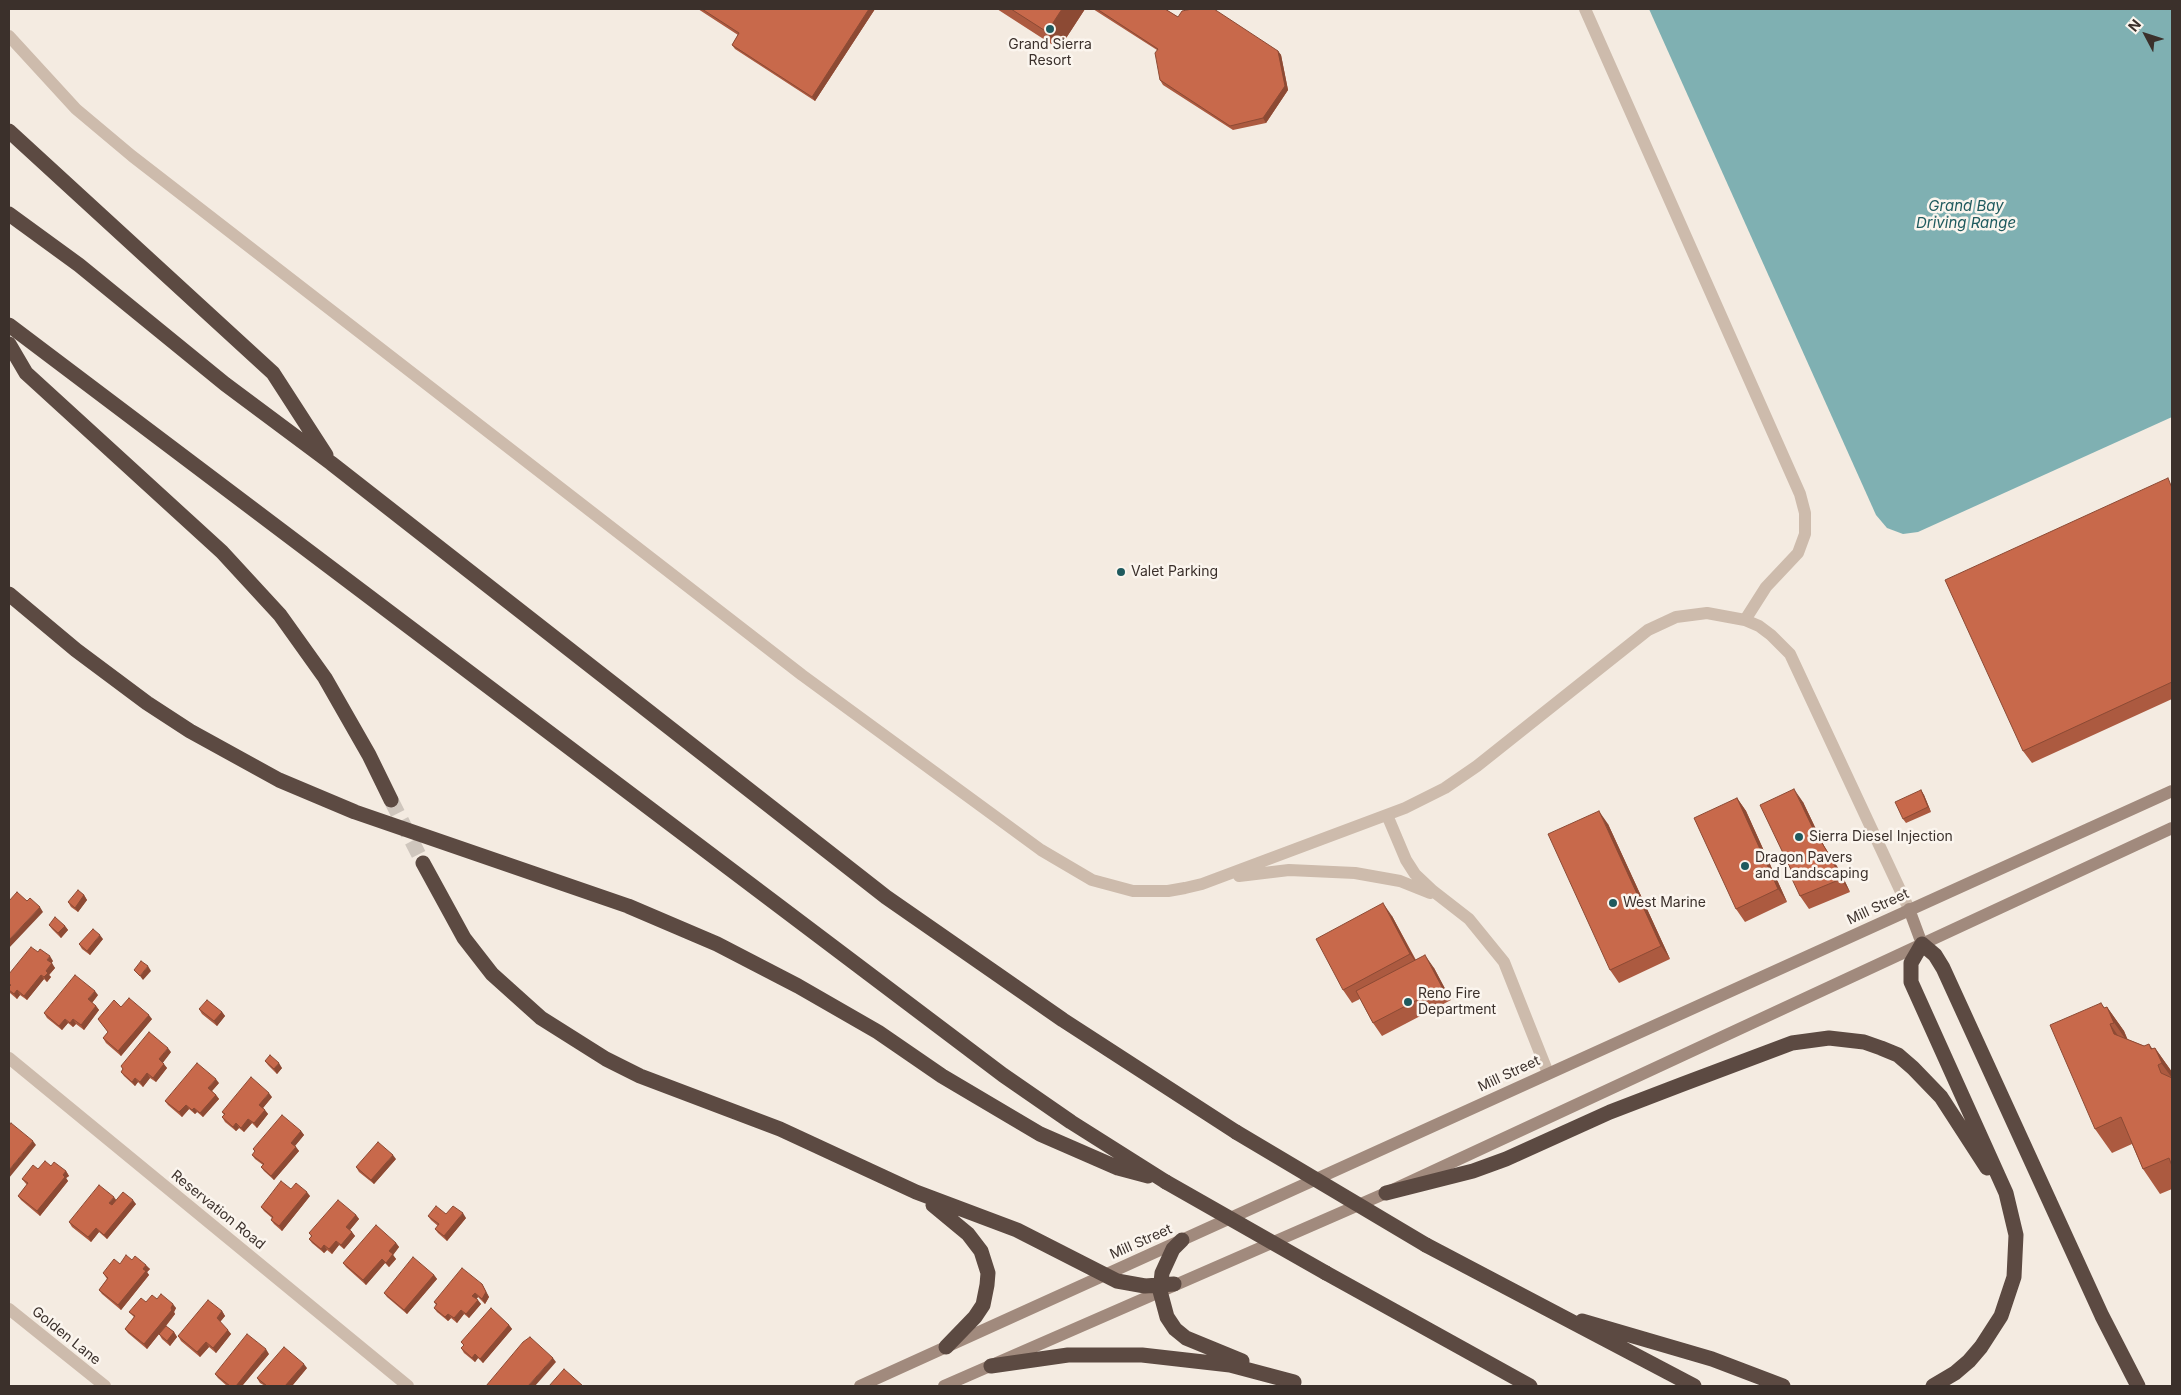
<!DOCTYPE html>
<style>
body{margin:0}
#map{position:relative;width:2181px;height:1395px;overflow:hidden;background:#f4ebe1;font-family:Inter,sans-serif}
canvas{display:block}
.frame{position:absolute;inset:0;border:10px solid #3b302b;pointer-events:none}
.north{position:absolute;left:2121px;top:10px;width:50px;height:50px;-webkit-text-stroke:4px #fbf5ee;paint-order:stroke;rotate:310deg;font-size:14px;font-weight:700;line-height:20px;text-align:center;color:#3b302b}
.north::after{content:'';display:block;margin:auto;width:18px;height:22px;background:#3b302b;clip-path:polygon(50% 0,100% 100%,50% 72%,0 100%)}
</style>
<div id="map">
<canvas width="2181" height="1395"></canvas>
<div class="frame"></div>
<div class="north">N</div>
</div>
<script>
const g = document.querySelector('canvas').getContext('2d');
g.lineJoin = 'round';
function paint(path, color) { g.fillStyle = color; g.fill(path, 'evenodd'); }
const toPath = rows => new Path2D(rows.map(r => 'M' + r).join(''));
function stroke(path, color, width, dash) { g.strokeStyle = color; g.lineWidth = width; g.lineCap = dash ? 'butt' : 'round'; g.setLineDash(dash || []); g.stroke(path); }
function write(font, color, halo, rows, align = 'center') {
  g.font = font + ' Inter,sans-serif'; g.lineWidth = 5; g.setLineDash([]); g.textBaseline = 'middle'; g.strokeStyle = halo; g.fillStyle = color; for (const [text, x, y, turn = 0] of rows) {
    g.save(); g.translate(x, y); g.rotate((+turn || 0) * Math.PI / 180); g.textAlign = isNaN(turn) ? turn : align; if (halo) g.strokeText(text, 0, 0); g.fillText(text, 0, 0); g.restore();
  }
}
paint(toPath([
 [1649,9,2172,9,2172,417,1918,532,1903,534,1887,528,1876,515]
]), '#7fb0b2');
stroke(toPath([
 [391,800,423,863]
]), '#cfc6bd', 15, [15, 8]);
stroke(toPath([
 [1585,9,1800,494,1805,513,1805,534,1798,553,1766,587,1745,620],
 [9,36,76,109,132,156,802,675,1041,850,1092,880,1133,891,1168,891,1185,888,1202,884,1405,808,1445,788,1477,766,1648,630,1676,617,1707,613,1745,620,1759,626,1771,635,1790,654,1909,909],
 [1387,815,1406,860,1415,874,1433,891,1469,919,1504,962,1548,1073],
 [1239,876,1289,870,1355,873,1400,881,1430,893],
 [9,1058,408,1386],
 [9,1309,105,1386]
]), '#cdbbac', 12);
stroke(toPath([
 [1909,909,1922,944],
 [860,1386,2172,791],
 [944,1386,1386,1193,2172,828]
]), '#a18a7d', 12);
stroke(toPath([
 [9,131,273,373,326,455],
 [9,214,79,265,225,384,331,463,886,897,1063,1020,1236,1132],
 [9,325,1003,1075,1071,1122,1166,1182],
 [9,344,26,373,222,552,280,615,325,678,369,755,391,800],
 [9,594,76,650,147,703,190,731,279,780,355,812,628,906,717,944,798,986,878,1032,942,1076,1040,1134,1118,1168,1148,1176],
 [423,863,464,938,492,974,541,1018,606,1059,640,1076,780,1129,916,1192,1017,1230,1117,1281,1145,1286,1174,1284],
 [1386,1193,1473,1171,1506,1159,1610,1112,1683,1084,1792,1043,1829,1038,1864,1042,1881,1048,1898,1055,1913,1068,1941,1097,1987,1168],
 [933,1205,968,1234,981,1251,988,1273,987,1285,983,1305,975,1317,946,1347],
 [1182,1240,1173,1249,1162,1273,1160,1291,1167,1317,1175,1329,1186,1338,1242,1361],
 [1426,1245,1694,1386],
 [1326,1273,1530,1386],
 [1582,1321,1712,1359,1783,1386],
 [991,1366,1068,1355,1142,1355,1230,1365,1294,1382],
 [1933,1386,1955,1373,1969,1361,1981,1347,2001,1316,2014,1277,2016,1235,2006,1193,1911,982,1911,963,1922,944,1935,955,1943,968,2102,1316,2138,1386]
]), '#5c4a42', 15);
stroke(toPath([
 [1236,1132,1426,1245],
 [1166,1182,1326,1273]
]), '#5c4a42', 15);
paint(toPath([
 [698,9,875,9,815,101,735,49,732,45,738,35],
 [997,9,1085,9,1059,49],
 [1093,9,1165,9,1178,17,1278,51,1281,55,1288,90,1266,123,1233,130,1163,85,1160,80,1157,50],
 [2172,484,2172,699,2032,763,2023,751],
 [1921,790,1924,795,1931,812,1906,823,1903,819],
 [1737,798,1746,811,1787,902,1745,922,1736,909],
 [1803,802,1824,846,1840,871,1850,892,1809,909,1800,896,1795,878],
 [1608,824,1670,959,1619,983,1610,970],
 [84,895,87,900,78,912,71,907,68,902],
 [1392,916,1416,960,1434,968,1451,1000,1382,1036,1373,1023,1360,999,1352,1003,1343,990],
 [49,925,65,926,68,930,61,938,52,929],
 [103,939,90,955,82,949,79,944],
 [53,961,51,963,55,968,49,975,51,977,47,982,44,979,27,1000,20,995,17,999,10,993,9,991,9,987,10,986,9,985,9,974],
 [98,995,92,1003,96,1006,99,1010,84,1030,76,1024,73,1027,68,1023,62,1030,47,1018,44,1013],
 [121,1007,152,1019,121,1056,106,1043,103,1038,108,1032,98,1019],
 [2107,1007,2124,1031,2127,1039,2152,1049,2155,1048,2172,1072,2172,1189,2160,1194,2143,1169,2132,1144,2112,1153,2095,1129,2105,1008],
 [199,1009,222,1012,225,1016,217,1026,202,1014],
 [171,1052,162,1063,167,1068,156,1082,150,1078,143,1087,138,1082,135,1086,124,1076,121,1072,123,1069,121,1066],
 [265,1061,282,1068,277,1074,268,1065],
 [219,1083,212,1091,216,1095,219,1099,203,1117,197,1112,195,1114,189,1109,182,1117,168,1105,165,1101],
 [272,1097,263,1108,268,1114,257,1128,252,1123,244,1132,239,1128,236,1131,225,1122,222,1117,224,1115,222,1112],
 [301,1131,304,1135,295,1146,299,1151,274,1180,264,1171,261,1167,263,1165,255,1159,252,1155,255,1152,253,1149],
 [396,1159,374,1184,359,1172,356,1167],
 [51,1166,66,1171,69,1176,66,1178,68,1181,40,1216,21,1200,18,1196,27,1185,22,1179,38,1169],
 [291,1189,310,1196,282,1231,274,1224,271,1220,272,1218,264,1211,261,1207],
 [116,1200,136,1204,107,1239,99,1232,91,1242,72,1227,69,1222],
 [446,1214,466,1218,447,1241,438,1233,435,1229,438,1226,431,1220,428,1216],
 [356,1215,359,1219,350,1230,355,1236,344,1249,339,1245,332,1254,327,1250,324,1253,312,1243,309,1239,311,1236,309,1233],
 [396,1243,399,1247,393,1255,396,1259,389,1267,385,1263,366,1285,346,1267,343,1263],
 [132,1260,150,1269,147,1272,149,1275,121,1310,102,1294,99,1290,107,1279,103,1273,120,1264],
 [434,1275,437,1279,407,1314,387,1297,384,1293],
 [482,1284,489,1297,485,1304,478,1297,476,1299,481,1304,469,1318,464,1314,457,1323,451,1318,448,1321,437,1312,434,1308,436,1305,434,1302],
 [157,1299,176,1308,174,1312,175,1314,166,1326,174,1332,177,1337,170,1346,162,1339,159,1334,163,1329,147,1349,128,1333,125,1329,134,1317,129,1312],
 [222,1311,225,1316,220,1322,231,1334,216,1353,209,1347,200,1357,181,1341,178,1336],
 [509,1325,512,1329,483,1363,478,1358,475,1362,464,1353,461,1348,464,1346,461,1342],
 [269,1354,242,1386,227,1386,218,1378,215,1374],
 [307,1368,292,1386,265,1386,260,1383,257,1378]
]), '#ac5a40');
paint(toPath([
 [869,9,875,9,815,101,812,97],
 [1062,9,1085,9,1059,49,1047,32],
 [1278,51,1281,55,1288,90,1266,123,1263,118],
 [1794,789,1803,802,1824,846,1840,871,1850,892,1841,879,1820,843],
 [1921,790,1924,795,1931,812,1928,807],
 [1737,798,1746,811,1787,902,1778,889],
 [1599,811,1608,824,1670,959,1661,946],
 [84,895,87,900,78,912,75,908],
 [1383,903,1392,916,1419,967,1410,954],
 [40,907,43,912,9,948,9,940],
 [65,926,68,930,61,938,58,933],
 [100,935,103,939,90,955,87,951],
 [1425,955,1434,968,1451,1000,1442,987],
 [50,956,53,961,51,964,47,960],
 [52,963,55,968,49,975,51,977,47,982,44,977,46,971],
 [148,966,151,971,143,980,140,976],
 [41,975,44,979,27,1000,24,996],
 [17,990,20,995,17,999,14,994],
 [95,991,98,995,91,1004,88,999],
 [2101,1003,2111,1017,2107,1007,2124,1031,2131,1047,2104,1008],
 [96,1006,99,1010,84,1030,81,1025],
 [222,1012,225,1016,217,1026,214,1021],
 [149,1015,152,1019,121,1056,118,1051],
 [65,1019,68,1023,62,1030,59,1026],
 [73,1019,76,1024,73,1027,70,1023],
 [2110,1024,2127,1049,2114,1034],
 [2149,1044,2161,1061,2155,1048,2172,1072,2172,1078,2151,1049],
 [168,1048,171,1052,162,1064,159,1059],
 [279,1063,282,1068,277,1074,274,1069],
 [164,1064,167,1068,156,1082,153,1078],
 [147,1073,150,1078,143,1087,140,1082],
 [135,1078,138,1082,135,1086,132,1082],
 [216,1079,219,1083,211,1092,208,1088],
 [269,1093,272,1097,262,1109,259,1105],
 [216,1095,219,1099,203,1117,200,1113],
 [186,1105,189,1109,182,1117,179,1112],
 [194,1108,197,1112,195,1114,192,1110],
 [265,1110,268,1114,257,1128,254,1123],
 [248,1119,252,1123,244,1132,241,1128],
 [236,1123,239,1128,236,1131,233,1127],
 [301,1131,304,1135,294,1147,291,1143],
 [33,1141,36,1145,9,1178,9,1170],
 [296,1147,299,1151,274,1180,271,1176],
 [393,1155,396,1159,374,1184,371,1180],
 [66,1171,69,1176,66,1178,68,1181,40,1216,37,1211],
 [307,1192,310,1196,282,1231,279,1226],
 [114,1197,117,1201,112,1207,109,1203],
 [133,1200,136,1204,107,1239,104,1235],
 [463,1213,466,1218,447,1241,444,1236],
 [356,1215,359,1219,349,1231,346,1227],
 [96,1228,99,1232,91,1242,88,1237],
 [352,1232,355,1236,344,1249,341,1245],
 [336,1241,339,1245,332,1254,329,1249],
 [396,1243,399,1247,393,1255,396,1259,389,1267,386,1263,389,1251],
 [324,1245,327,1250,324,1253,321,1249],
 [382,1259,385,1263,366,1285,363,1280],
 [146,1265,150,1269,147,1272,149,1275,121,1310,118,1305],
 [434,1275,437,1279,407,1314,404,1310],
 [482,1284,489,1297,485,1304,482,1299],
 [475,1293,478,1297,476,1300,472,1296],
 [478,1300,481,1304,469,1318,466,1314],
 [173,1304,176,1308,174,1312,175,1314,147,1349,144,1344],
 [461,1310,464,1314,457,1323,454,1318],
 [222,1311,225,1316,220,1322,217,1318],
 [448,1314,451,1318,448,1321,445,1317],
 [509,1325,512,1329,483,1363,480,1359],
 [228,1330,231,1334,216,1353,213,1348],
 [174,1332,177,1337,170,1346,167,1341],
 [206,1342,209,1347,200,1357,197,1352],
 [266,1349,269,1354,242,1386,236,1386],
 [475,1354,478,1358,475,1362,472,1358],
 [553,1358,556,1362,535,1386,528,1386],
 [304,1364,307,1368,292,1386,285,1386]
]), '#8c4a34');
const building = toPath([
 [702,9,869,9,812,97,732,45,739,33,702,9],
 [1011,9,1062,9,1047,32,1011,9],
 [1097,9,1165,9,1178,17,1182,11,1192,9,1214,9,1278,51,1285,86,1263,118,1230,126,1160,80,1155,53,1158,49,1097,9],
 [2168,478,2172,488,2172,682,2023,751,1945,580,2168,478],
 [1794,789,1820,843,1822,843,1831,858,1841,879,1800,896,1792,879,1795,878,1760,805,1794,789],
 [1921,790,1928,807,1903,819,1895,802,1921,790],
 [1737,798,1778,889,1736,909,1694,818,1737,798],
 [1599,811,1661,946,1610,970,1548,834,1599,811],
 [78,890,84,895,75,908,68,902,78,890],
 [17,892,27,901,30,898,40,907,9,940,9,901,17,892],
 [1383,903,1410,954,1343,990,1316,939,1383,903],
 [55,917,65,926,58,933,49,925,55,917],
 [93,929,100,935,87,951,79,944,93,929],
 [31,947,38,952,40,949,50,956,47,960,52,963,46,971,48,973,44,977,41,975,24,996,17,990,14,994,9,990,9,987,11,985,9,984,9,974,31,947],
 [1425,955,1442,987,1373,1023,1356,991,1425,955],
 [141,961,148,966,140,976,134,970,141,961],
 [75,975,95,991,88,999,96,1006,81,1025,73,1019,70,1023,65,1019,59,1026,44,1013,75,975],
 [129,998,149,1015,118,1051,103,1038,108,1032,98,1019,114,1000,121,1007,129,998],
 [207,1000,222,1012,214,1021,199,1009,207,1000],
 [2101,1003,2104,1008,2107,1007,2114,1023,2110,1024,2114,1034,2144,1046,2149,1044,2151,1049,2155,1048,2162,1063,2158,1065,2161,1073,2172,1078,2172,1166,2169,1158,2143,1169,2121,1117,2095,1129,2050,1025,2101,1003],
 [149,1032,168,1048,159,1059,164,1064,153,1078,147,1073,140,1082,135,1078,132,1082,121,1072,123,1069,121,1066,149,1032],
 [270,1055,279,1063,274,1069,265,1061,270,1055],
 [197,1063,216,1079,208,1088,216,1095,200,1113,194,1108,192,1110,186,1105,179,1112,165,1101,197,1063],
 [251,1077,269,1093,259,1105,265,1110,254,1123,248,1119,241,1128,236,1123,233,1127,222,1117,225,1114,222,1112,251,1077],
 [282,1115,301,1131,291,1143,296,1147,271,1176,261,1167,264,1164,252,1155,255,1151,253,1149,282,1115],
 [11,1123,33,1141,9,1170,9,1126,11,1123],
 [378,1142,393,1155,371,1180,356,1167,378,1142],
 [45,1161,51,1166,54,1162,66,1171,63,1175,65,1177,37,1211,18,1196,28,1183,22,1179,33,1165,38,1169,45,1161],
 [281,1181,291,1189,296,1183,307,1192,279,1226,271,1220,273,1217,261,1207,281,1181],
 [99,1185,114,1197,109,1203,112,1205,123,1192,133,1200,104,1235,96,1228,88,1237,69,1222,99,1185],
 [338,1200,356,1215,346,1227,352,1232,341,1245,336,1241,329,1249,324,1245,321,1249,309,1239,312,1236,309,1233,338,1200],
 [436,1206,446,1214,453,1206,463,1213,444,1236,435,1229,439,1224,428,1216,436,1206],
 [376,1225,396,1243,389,1251,393,1254,386,1263,382,1259,363,1280,343,1263,376,1225],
 [126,1255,132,1260,135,1256,146,1265,143,1269,146,1271,118,1305,99,1290,108,1278,103,1273,114,1259,120,1264,126,1255],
 [413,1257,434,1275,404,1310,384,1293,413,1257],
 [462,1268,482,1284,486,1292,482,1299,475,1293,472,1296,478,1300,466,1314,461,1310,454,1318,448,1314,445,1317,434,1308,437,1304,434,1302,462,1268],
 [161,1294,173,1304,171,1308,172,1310,144,1344,125,1329,135,1316,129,1312,141,1298,146,1302,152,1295,157,1299,161,1294],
 [208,1300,222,1311,217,1318,228,1330,213,1348,206,1342,197,1352,178,1336,208,1300],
 [491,1308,509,1325,480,1359,475,1354,472,1358,461,1348,464,1345,461,1342,491,1308],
 [166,1326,174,1332,167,1341,159,1334,166,1326],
 [247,1334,266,1349,236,1386,230,1386,215,1374,247,1334],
 [530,1337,553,1358,528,1386,486,1386,523,1342,530,1337],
 [284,1347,304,1364,285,1386,267,1386,257,1378,284,1347],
 [564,1369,583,1386,549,1386,564,1369]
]);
paint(building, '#c8694b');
stroke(building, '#8c4a34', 1);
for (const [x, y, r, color] of [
 [1050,29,5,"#1f5a5e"],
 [1121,572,5,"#1f5a5e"],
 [1799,837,5,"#1f5a5e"],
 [1745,866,5,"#1f5a5e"],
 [1613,903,5,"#1f5a5e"],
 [1408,1002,5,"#1f5a5e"]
]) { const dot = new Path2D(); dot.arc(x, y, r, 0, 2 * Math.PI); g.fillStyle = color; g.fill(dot); stroke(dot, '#fbf5ee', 2); }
write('14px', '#3b302b', '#fbf5ee', [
 ["Grand Sierra",1050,45,"center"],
 ["Resort",1050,61,"center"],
 ["Valet Parking",1131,572],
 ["Sierra Diesel Injection",1809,837],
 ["Dragon Pavers",1755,858],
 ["and Landscaping",1755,874],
 ["West Marine",1623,903],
 ["Reno Fire",1418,994],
 ["Department",1418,1010]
], 'left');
write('14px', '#3b302b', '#fbf5ee', [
 ["Mill Street",1878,907,-25],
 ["Mill Street",1509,1074,-25],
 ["Reservation Road",218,1210,39],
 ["Mill Street",1141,1242,-24],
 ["Golden Lane",66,1336,39]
]);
write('italic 15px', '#1f5a5e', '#fbf5ee', [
 ["Grand Bay",1966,206],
 ["Driving Range",1966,223]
]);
</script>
